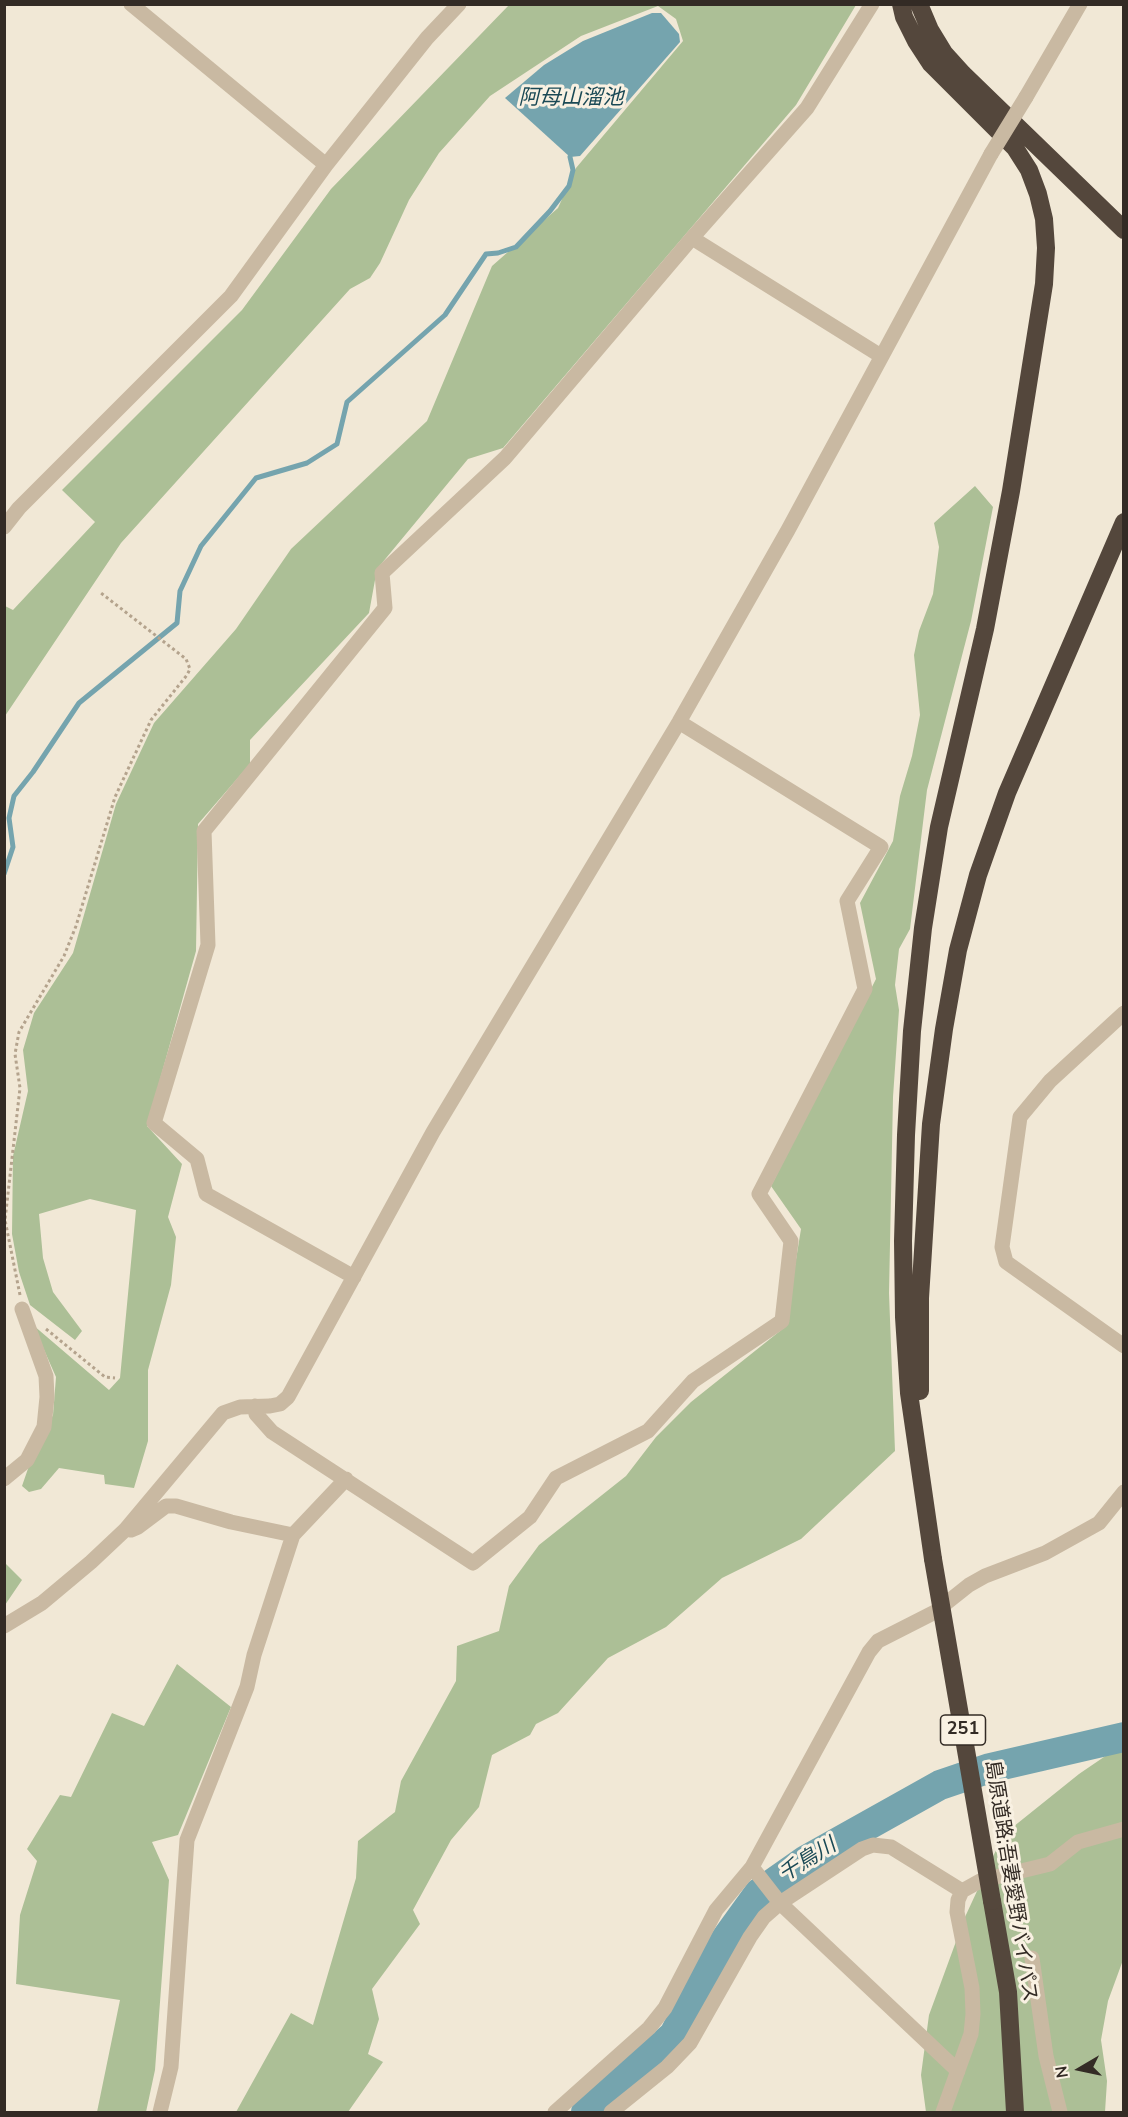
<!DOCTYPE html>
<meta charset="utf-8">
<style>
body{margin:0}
#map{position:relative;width:1128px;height:2117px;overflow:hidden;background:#f1e8d6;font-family:"Nunito Sans",sans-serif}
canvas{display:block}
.frame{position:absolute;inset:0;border:6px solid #332b25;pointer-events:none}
.north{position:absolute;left:1050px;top:2039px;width:60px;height:60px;-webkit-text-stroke:4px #f9f1e2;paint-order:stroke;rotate:261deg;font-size:16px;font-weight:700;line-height:24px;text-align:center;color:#332b25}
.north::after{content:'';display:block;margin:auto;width:21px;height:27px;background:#332b25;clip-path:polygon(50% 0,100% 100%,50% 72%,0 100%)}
</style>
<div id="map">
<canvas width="1128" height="2117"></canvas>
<div class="frame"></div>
<div class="north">N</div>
</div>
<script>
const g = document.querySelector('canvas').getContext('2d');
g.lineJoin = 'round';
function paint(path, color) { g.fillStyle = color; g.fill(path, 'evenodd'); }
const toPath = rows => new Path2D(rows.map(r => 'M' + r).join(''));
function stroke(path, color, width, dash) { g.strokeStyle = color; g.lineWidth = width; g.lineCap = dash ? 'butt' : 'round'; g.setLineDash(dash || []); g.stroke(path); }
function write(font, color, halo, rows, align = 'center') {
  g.font = font + ' "Nunito Sans","Noto Sans JP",sans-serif'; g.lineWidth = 6; g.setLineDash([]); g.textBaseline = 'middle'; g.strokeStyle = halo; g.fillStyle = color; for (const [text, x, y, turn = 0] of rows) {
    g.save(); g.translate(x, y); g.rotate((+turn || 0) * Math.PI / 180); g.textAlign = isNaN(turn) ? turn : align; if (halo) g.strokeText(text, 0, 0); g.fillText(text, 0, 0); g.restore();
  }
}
paint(toPath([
 [509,5,856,5,796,105,503,448,468,459,377,569,369,613,250,740,250,764,198,824,196,951,147,1126,182,1164,168,1217,176,1237,171,1285,148,1370,148,1441,134,1488,105,1484,104,1475,59,1468,41,1489,29,1492,22,1486,31,1460,53,1415,56,1377,33,1325,109,1390,120,1378,136,1210,90,1199,39,1214,43,1258,53,1292,82,1331,75,1340,30,1305,19,1272,12,1234,13,1156,28,1091,23,1050,34,1013,73,953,116,804,154,723,236,629,291,549,427,421,492,266,558,208,576,168,683,41,676,19,658,6,581,36,490,96,439,153,409,200,380,263,370,278,350,289,121,543,5,716,5,606,13,610,95,522,62,490,242,310,331,189],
 [975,486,993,507,971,621,927,790,910,929,899,949,895,985,899,1010,893,1097,889,1293,895,1451,801,1539,722,1578,666,1627,608,1658,558,1713,536,1724,530,1735,492,1755,479,1807,451,1840,413,1910,420,1924,372,1989,379,2019,368,2054,383,2062,348,2112,236,2112,291,2013,313,2025,356,1878,358,1841,395,1812,401,1781,456,1681,457,1646,499,1631,509,1586,539,1545,626,1476,656,1437,691,1402,785,1327,801,1229,771,1186,876,979,860,903,893,841,900,796,912,756,920,715,914,655,919,631,933,594,939,547,934,523],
 [5,1563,22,1580,5,1605],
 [177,1664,231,1707,178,1835,152,1842,169,1880,155,2070,146,2112,97,2112,120,2000,16,1984,20,1915,37,1861,27,1849,60,1795,71,1797,112,1713,144,1726],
 [1123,1744,1123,1960,1108,2001,1101,2040,1107,2081,1105,2112,926,2112,921,2075,929,2015,965,1917,1003,1835,1079,1774]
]), '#acbf96');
paint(toPath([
 [652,13,661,13,679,34,680,42,580,156,570,157,505,98,544,65,583,41]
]), '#75a4ae');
stroke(toPath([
 [4,874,13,847,9,818,14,796,33,772,79,703,177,623,180,591,201,546,256,478,307,463,337,444,347,402,445,315,486,254,498,253,516,247,550,211,569,186,573,170,570,157]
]), '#75a4ae', 5);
stroke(toPath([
 [586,2112,674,2035,720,1947,759,1893,806,1860,940,1785,990,1768,1124,1737]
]), '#75a4ae', 30);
stroke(toPath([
 [20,1295,5,1220,20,1088,15,1054,19,1032,64,956,76,926,115,797,151,720,187,675,190,669,186,659,101,593],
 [46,1329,105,1377,115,1378]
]), '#b4a38d', 3, [3, 3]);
stroke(toPath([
 [131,4,326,165],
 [1026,97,1080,4],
 [692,238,881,356],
 [4,527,19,508,231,296,326,165,427,38,459,4],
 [1124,1013,1050,1081,1020,1117,1002,1247,1006,1262,1124,1346],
 [354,1277,206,1194,197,1159,154,1123,208,945,204,831,385,608,382,573,505,458,692,238,807,108,872,4],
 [255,1406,256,1414,272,1432,473,1563,530,1517,556,1478,648,1431,693,1381,782,1321,791,1241,759,1194,865,989,847,901,881,847,679,722],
 [4,1479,27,1460,44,1427,47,1397,46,1376,22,1309],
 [131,1530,138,1527,166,1506,176,1506,231,1522,293,1535],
 [4,1626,42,1603,91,1562,125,1530,223,1413,240,1407,270,1406,280,1404,288,1397,433,1132,679,722,788,530,991,154],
 [752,1867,780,1903,958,2071],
 [1032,1958,1046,2056,1060,2112],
 [160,2112,171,2067,187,1840,247,1687,254,1655,293,1535,346,1479],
 [555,2112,649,2028,665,2008,716,1910,752,1867,869,1652,878,1641,935,1612,969,1585,985,1576,1045,1553,1099,1523,1124,1492],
 [611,2112,667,2067,690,2043,750,1937,764,1917,780,1903,862,1849,873,1845,891,1847,962,1891],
 [943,2112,971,2034,973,2014,972,1988,957,1912,958,1900,962,1891,980,1881,1050,1864,1078,1842,1124,1829]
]), '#c9b9a2', 15);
stroke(toPath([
 [901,4,904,17,916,41,931,64,1015,148,1029,170,1038,194,1044,219,1046,248,1044,284,1011,491,985,629,939,827,923,928,912,1031,906,1135,903,1241,904,1317,909,1393,933,1559],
 [919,4,930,30,944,53,963,74,1124,230],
 [920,1391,920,1298,931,1124,944,1029,958,950,978,875,1007,793,1124,522],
 [992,1901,1008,1992,1015,2112]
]), '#54473c', 18);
stroke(toPath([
 [991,154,1026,97]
]), '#c9b9a2', 15);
stroke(toPath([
 [933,1559,992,1901]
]), '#54473c', 18);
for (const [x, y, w] of [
 [963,1730,45]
]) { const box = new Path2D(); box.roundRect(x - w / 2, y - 15, w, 30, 4.5); g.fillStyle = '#f9f1e2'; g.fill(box); stroke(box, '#332b25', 1.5); }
write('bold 18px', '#332b25', null, [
 ["251",963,1730]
]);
write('20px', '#332b25', '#f9f1e2', [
 ["島原道路;吾妻愛野バイパス",1010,1881,81]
]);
write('italic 21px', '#1a4955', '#f9f1e2', [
 ["阿母山溜池",571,99],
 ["千鳥川",808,1861,-32]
]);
</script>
